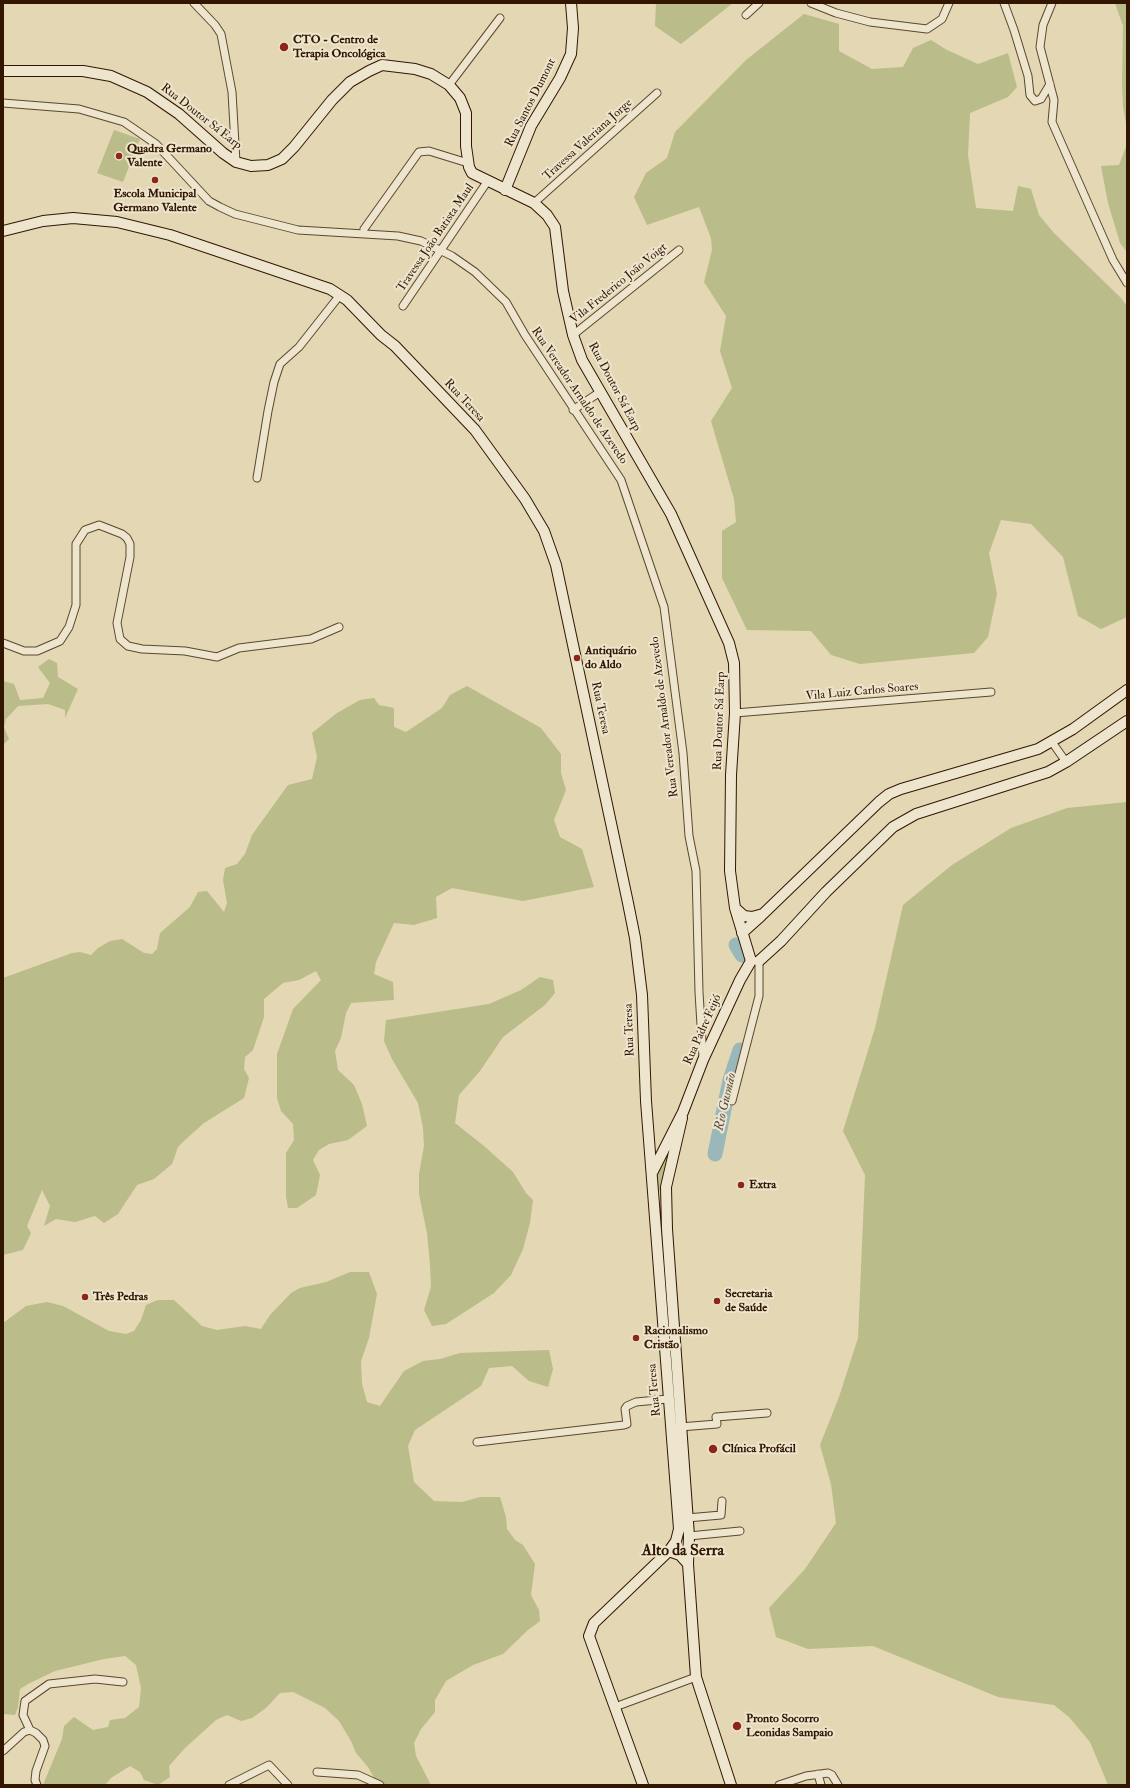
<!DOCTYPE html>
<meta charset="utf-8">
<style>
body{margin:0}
#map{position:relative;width:1130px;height:1788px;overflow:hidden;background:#e3d7b4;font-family:"IM FELL Double Pica",serif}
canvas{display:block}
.frame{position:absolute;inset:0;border:4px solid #321600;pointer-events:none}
</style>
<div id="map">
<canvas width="1130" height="1788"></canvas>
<div class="frame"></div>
</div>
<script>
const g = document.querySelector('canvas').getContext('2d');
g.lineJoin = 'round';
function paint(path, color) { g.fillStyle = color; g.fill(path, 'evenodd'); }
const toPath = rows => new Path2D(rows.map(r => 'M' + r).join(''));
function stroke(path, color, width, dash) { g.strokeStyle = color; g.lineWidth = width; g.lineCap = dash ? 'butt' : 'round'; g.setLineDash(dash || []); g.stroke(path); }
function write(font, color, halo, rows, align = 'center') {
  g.font = font + ' "IM FELL Double Pica",serif'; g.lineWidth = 4; g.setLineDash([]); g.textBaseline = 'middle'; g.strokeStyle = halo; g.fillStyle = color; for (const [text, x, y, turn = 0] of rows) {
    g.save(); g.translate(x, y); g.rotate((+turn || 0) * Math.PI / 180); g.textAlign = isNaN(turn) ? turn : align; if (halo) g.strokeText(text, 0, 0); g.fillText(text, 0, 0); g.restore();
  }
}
paint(toPath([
 [656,3,733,3,681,44,655,26],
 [1115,3,1127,3,1127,128,1123,107,1122,84,1123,26],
 [804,14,839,24,839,51,872,69,903,67,913,48,931,40,947,50,978,64,1008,53,1017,87,1008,97,970,113,968,155,976,208,1013,211,1018,186,1031,189,1039,215,1054,233,1121,298,1127,306,1127,617,1101,629,1078,616,1063,557,1031,524,1001,520,989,553,997,594,988,637,974,653,860,664,831,655,811,631,747,630,722,578,722,531,736,522,734,499,711,421,732,388,720,351,726,316,704,282,712,250,711,238,699,207,647,225,634,197,646,173,667,158,675,132,746,60],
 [114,130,140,139,123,182,97,173],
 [1127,144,1127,252,1120,243,1108,203,1101,166,1119,165],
 [49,659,57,663,58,677,78,689,65,718,65,710,48,704,18,706,6,719,4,727,9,739,3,745,3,681,14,684,20,700,43,698,50,683,38,667],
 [467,686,541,728,561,754,561,773,566,790,554,820,560,837,582,849,594,887,523,901,452,888,436,897,437,918,414,925,394,923,376,962,374,974,393,982,394,1000,351,1003,346,1013,341,1038,335,1051,338,1070,354,1085,362,1104,367,1126,348,1140,329,1144,319,1150,313,1160,320,1175,316,1195,297,1208,288,1208,286,1196,286,1153,294,1140,293,1124,281,1111,277,1098,277,1054,293,1009,321,980,316,971,299,980,283,983,264,999,264,1017,253,1050,245,1057,244,1069,249,1078,244,1098,204,1123,185,1140,178,1147,172,1164,154,1179,137,1185,118,1214,104,1223,95,1216,75,1222,56,1219,44,1226,50,1206,42,1190,27,1226,31,1233,23,1250,3,1255,3,978,72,953,80,952,91,955,98,948,110,941,122,939,144,953,152,954,157,949,160,933,190,907,198,892,207,891,224,912,227,903,223,880,225,868,237,864,245,854,252,835,288,785,312,779,317,757,312,733,337,713,360,700,374,698,379,705,394,708,394,727,406,732,442,708,450,695],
 [1127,802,1127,1785,1108,1785,1090,1742,1069,1717,1054,1705,998,1697,873,1646,808,1649,776,1637,769,1608,805,1569,836,1523,831,1484,820,1445,839,1397,858,1338,865,1175,843,1131,875,1028,903,905,952,865,1011,828,1067,808],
 [540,977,553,980,555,993,545,1005,503,1037,480,1071,459,1095,455,1123,484,1146,513,1172,526,1193,533,1200,530,1223,523,1249,511,1275,494,1293,446,1324,432,1326,424,1310,431,1287,430,1264,427,1233,419,1194,419,1174,424,1146,423,1128,418,1103,392,1059,384,1041,386,1020,489,1004,521,990],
 [679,1124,662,1190,660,1191,658,1190,657,1170],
 [350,1272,369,1272,377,1294,369,1338,361,1361,362,1384,367,1402,380,1406,404,1371,423,1361,440,1359,460,1353,549,1350,553,1369,548,1387,529,1381,512,1366,489,1368,481,1386,415,1430,408,1446,414,1482,434,1501,462,1502,480,1497,500,1497,506,1517,507,1529,515,1540,523,1545,535,1564,531,1595,539,1610,540,1621,528,1630,503,1654,473,1665,446,1681,435,1700,435,1712,421,1729,414,1743,416,1756,431,1785,378,1785,368,1767,356,1753,351,1741,339,1721,325,1708,293,1692,280,1693,266,1708,252,1718,241,1721,227,1715,216,1720,185,1748,169,1766,170,1777,158,1785,144,1780,140,1772,130,1766,111,1778,105,1785,43,1785,62,1739,64,1726,74,1717,93,1730,108,1727,110,1720,125,1718,139,1707,141,1688,136,1665,125,1656,104,1659,55,1671,28,1684,20,1689,18,1707,15,1715,3,1714,3,1323,26,1306,47,1302,63,1306,109,1331,126,1334,134,1331,141,1320,146,1305,158,1300,174,1300,202,1326,217,1330,245,1326,261,1329,270,1315,291,1293,300,1288,326,1282]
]), '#babc89');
stroke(toPath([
 [736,945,742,955],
 [715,1154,730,1080,740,1050]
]), '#9ab7b9', 15);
const street = toPath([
 [194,3,215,25,221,34,232,92,236,162],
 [811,3,836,13,870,22,927,29,942,19,949,3],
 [1004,3,1014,30,1028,76,1030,95,1035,101,1041,99,1050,84],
 [1052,3,1043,25,1040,47,1054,100,1052,122,1113,260,1127,283],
 [746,15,759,3],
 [449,85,500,18],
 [3,103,79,109,124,122,156,144,209,201,220,207,235,214,298,230,398,236,421,241,452,256,475,272,506,302,525,335,621,480,664,607,683,753,689,836,696,871,699,992,703,1058],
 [534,203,657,93],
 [364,229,419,152,429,151,468,163],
 [403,306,487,182],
 [573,335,679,250],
 [573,410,600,392],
 [257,478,268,411,274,382,280,364,299,347,340,295],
 [3,643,24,651,37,651,60,641,69,627,76,605,76,544,85,530,99,525,122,534,127,538,130,544,130,557,117,623,120,639,128,646,142,649,185,651,217,657,239,648,311,639,339,627],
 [735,713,991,692],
 [1052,742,1066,762],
 [732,1101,759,996,759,961,755,961],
 [680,1427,717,1424,716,1417,767,1413],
 [477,1442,624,1425,627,1424,625,1409,627,1406,636,1402,668,1399],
 [687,1518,721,1515,722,1501],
 [689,1536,740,1531],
 [615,1707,696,1677],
 [30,1730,23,1715,25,1701,49,1684,95,1679,123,1682],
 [3,1751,24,1732,30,1730,36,1733,43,1740,45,1746,36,1771,35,1780,37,1785],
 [317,1772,358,1775,380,1785],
 [818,1774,821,1785],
 [229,1785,269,1765,288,1785],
 [779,1785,806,1776,828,1773,832,1775,838,1785]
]);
const secondary = toPath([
 [3,71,83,71,111,76,147,92,179,114,223,153,236,162,251,166,268,165,282,159,294,147,332,100,350,82,369,71,382,65,415,69,431,74,449,85,460,98,466,113,466,146,469,167,472,173,534,203,547,215,555,227,563,291,573,335,582,360,671,514,729,643,734,663,735,713,731,775,730,871,735,908,751,961,740,980,703,1060,683,1112,652,1173],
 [505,190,531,126,560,78,571,54,573,28,571,3],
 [3,231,43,221,73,218,117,222,170,235,330,289,347,300,381,335,395,346,475,430,525,499,544,531,556,565,628,903,635,938,642,995,646,1101,679,1529,676,1541,669,1551,594,1623,589,1636,643,1785],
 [735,908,744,916,752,917,763,914,879,802,889,794,901,789,1038,749,1073,729,1127,690],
 [742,933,761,916],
 [759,961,781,941,826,892,893,827,916,814,1048,772,1066,762,1127,721],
 [682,1118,666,1187,667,1229,689,1536,688,1564,696,1677,731,1785],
 [669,1551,680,1555,688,1564]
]);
stroke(street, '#5e462d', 9);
stroke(secondary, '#321600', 12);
stroke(street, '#ede5ce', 7);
stroke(secondary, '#ede5ce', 10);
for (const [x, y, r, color] of [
 [284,47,5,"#8f2418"],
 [119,156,4,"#8f2418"],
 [155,180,4,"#8f2418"],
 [577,658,4,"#8f2418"],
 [741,1185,4,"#8f2418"],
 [85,1297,4,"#8f2418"],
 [717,1301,4,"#8f2418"],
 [636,1338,4,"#8f2418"],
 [713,1449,5,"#8f2418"],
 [737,1726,5,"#8f2418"]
]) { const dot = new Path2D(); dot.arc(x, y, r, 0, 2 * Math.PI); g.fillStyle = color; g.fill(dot); stroke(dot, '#ede5ce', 1.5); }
write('bold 12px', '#321600', '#ede5ce', [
 ["CTO - Centro de",293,40],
 ["Terapia Oncológica",293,54],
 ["Quadra Germano",127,149],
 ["Valente",127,163],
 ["Escola Municipal",155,194,"center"],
 ["Germano Valente",155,208,"center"],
 ["Antiquário",585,651],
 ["do Aldo",585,665],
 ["Extra",749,1185],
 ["Secretaria",725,1294],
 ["de Saúde",725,1308],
 ["Três Pedras",93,1297],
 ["Racionalismo",644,1331],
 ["Cristão",644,1345],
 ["Clínica Profácil",722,1449],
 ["Pronto Socorro",746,1719],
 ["Leonidas Sampaio",746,1733]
], 'left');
write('12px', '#321600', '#ede5ce', [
 ["Rua Santos Dumont",531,103,-63],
 ["Rua Doutor Sá Earp",201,117,38],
 ["Travessa Valeriana Jorge",588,140,-42],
 ["Travessa João Batista Maul",436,238,-56],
 ["Vila Frederico João Voigt",619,284,-39],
 ["Rua Doutor Sá Earp",614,387,62],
 ["Rua Vereador Arnaldo de Azevedo",579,396,56],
 ["Rua Teresa",464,401,47],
 ["Vila Luiz Carlos Soares",862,692,-5],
 ["Rua Teresa",600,708,78],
 ["Rua Vereador Arnaldo de Azevedo",665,717,-97],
 ["Rua Doutor Sá Earp",720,721,-88],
 ["Rua Teresa",630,1030,-92],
 ["Rua Padre Feijó",703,1030,-66],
 ["Rua Teresa",655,1390,-95]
]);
write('italic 13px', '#564e41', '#ede5ce', [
 ["Rio Gusmão",726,1102,-77]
]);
write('bold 16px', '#321600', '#ede5ce', [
 ["Alto da Serra",683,1552]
]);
</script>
